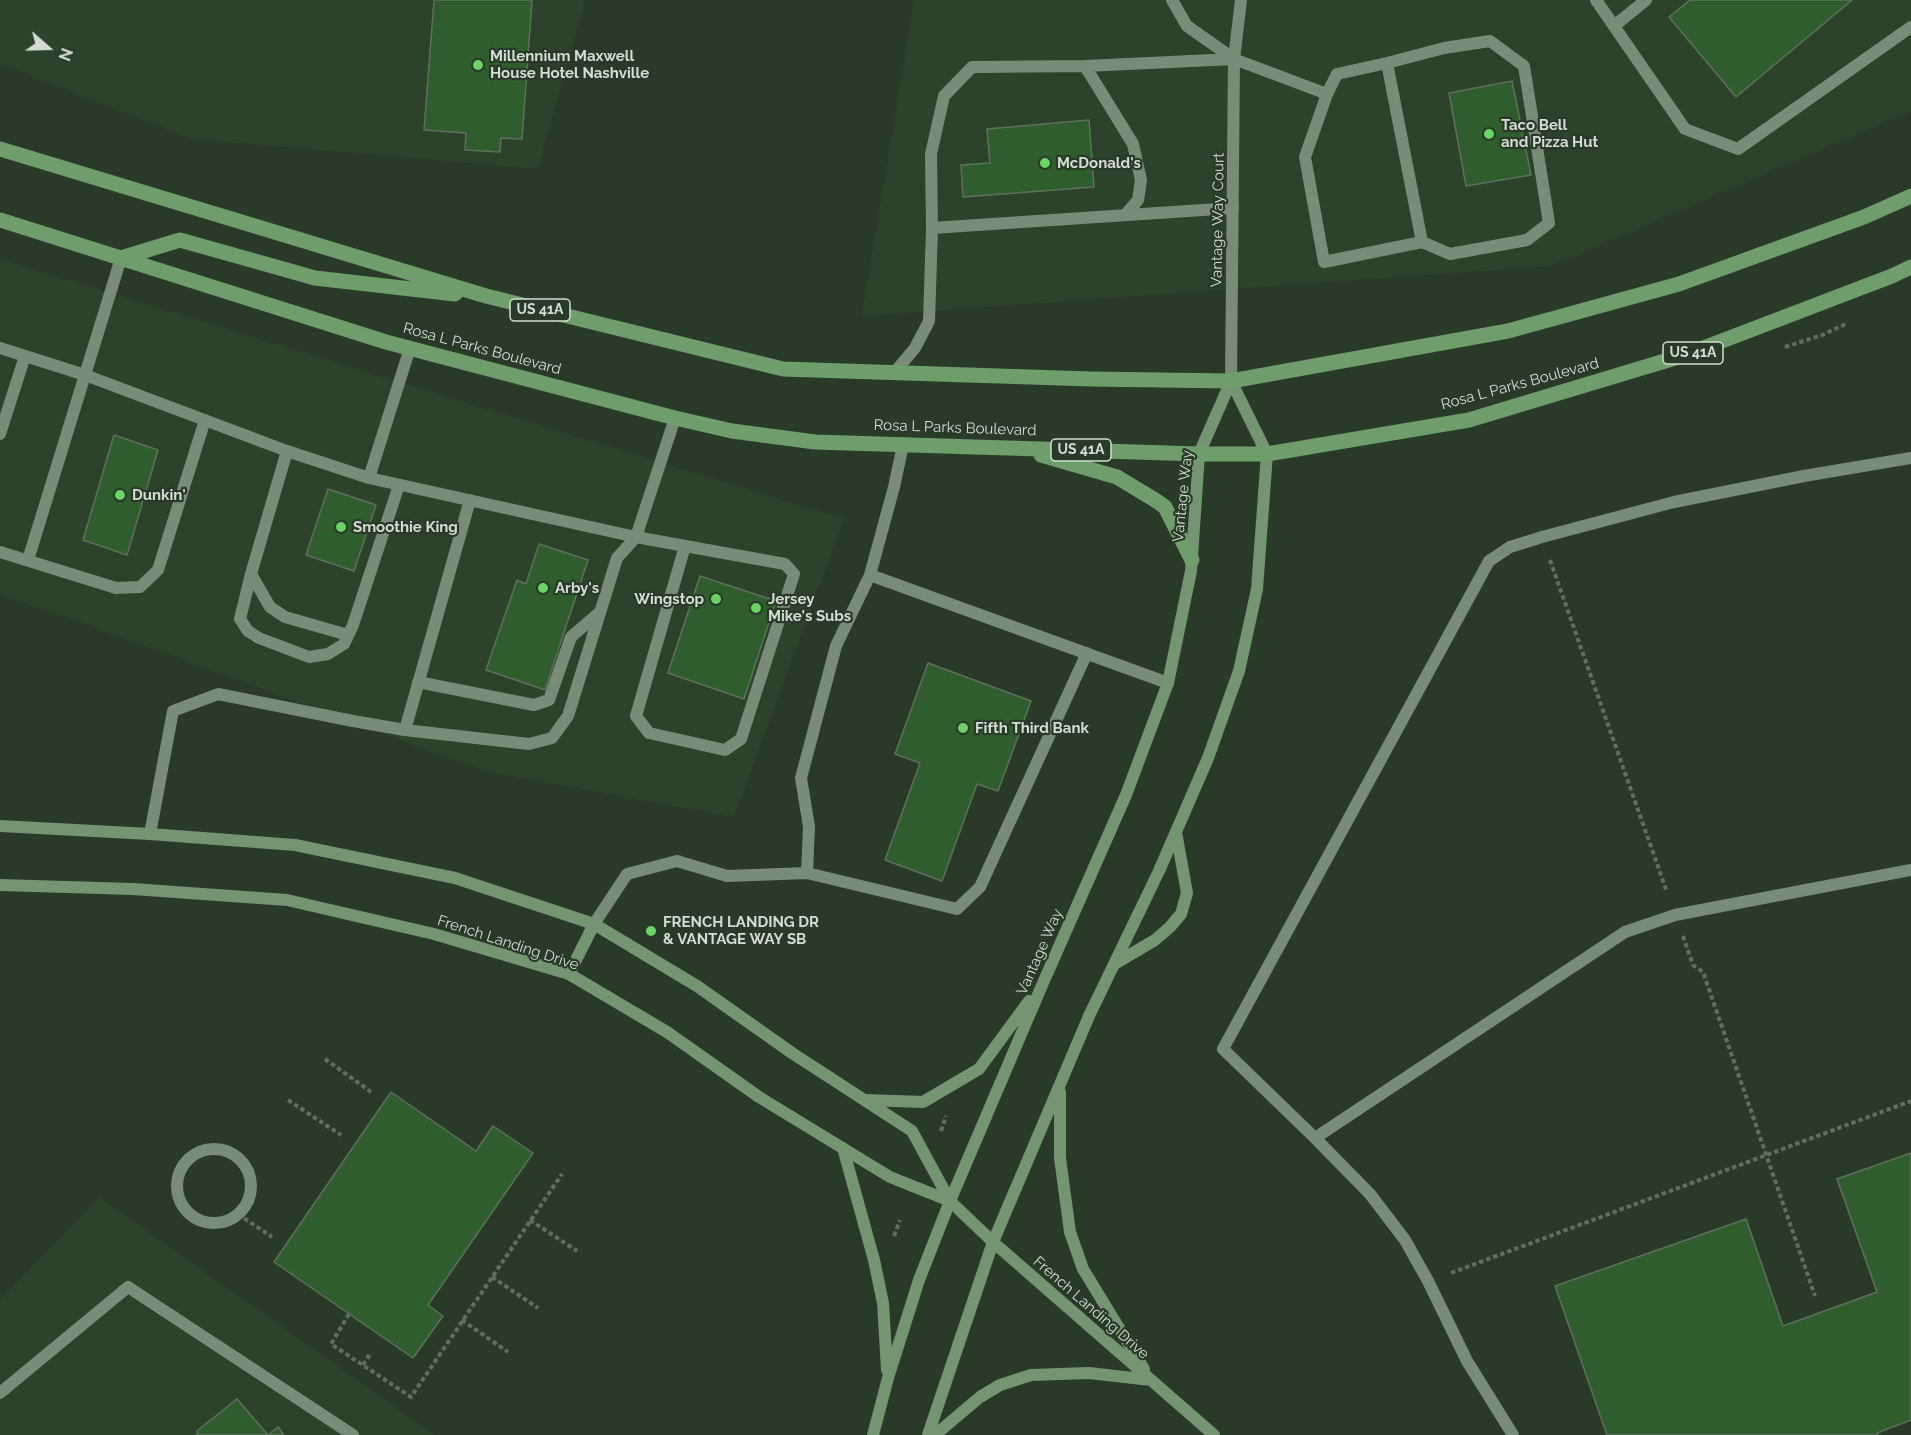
<!DOCTYPE html>
<style>
body{margin:0}
#map{position:relative;width:1911px;height:1435px;overflow:hidden;background:#2a3a29;font-family:Raleway,sans-serif}
canvas{display:block}
.north{position:absolute;left:18px;top:18px;width:60px;height:60px;-webkit-text-stroke:4px #2a3a29;paint-order:stroke;rotate:110deg;font-size:16px;font-weight:700;line-height:24px;text-align:center;color:#d3ddd2}
.north::after{content:'';display:block;margin:auto;width:21px;height:27px;background:#d3ddd2;clip-path:polygon(50% 0,100% 100%,50% 72%,0 100%)}
</style>
<div id="map">
<canvas width="1911" height="1435"></canvas>
<div class="north">N</div>
</div>
<script>
const g = document.querySelector('canvas').getContext('2d');
g.lineJoin = 'round';
function paint(path, color) { g.fillStyle = color; g.fill(path, 'evenodd'); }
const toPath = rows => new Path2D(rows.map(r => 'M' + r).join(''));
function stroke(path, color, width, dash) { g.strokeStyle = color; g.lineWidth = width; g.lineCap = dash ? 'butt' : 'round'; g.setLineDash(dash || []); g.stroke(path); }
function write(font, color, halo, rows, align = 'center') {
  g.font = font + ' Raleway,sans-serif'; g.lineWidth = 4.5; g.setLineDash([]); g.textBaseline = 'middle'; g.strokeStyle = halo; g.fillStyle = color; for (const [text, x, y, turn = 0] of rows) {
    g.save(); g.translate(x, y); g.rotate((+turn || 0) * Math.PI / 180); g.textAlign = isNaN(turn) ? turn : align; if (halo) g.strokeText(text, 0, 0); g.fillText(text, 0, 0); g.restore();
  }
}
paint(toPath([
 [0,0,585,0,538,169,192,139,0,64],
 [914,0,1911,0,1911,111,1551,266,862,316],
 [0,259,844,519,734,817,484,771,113,634,0,595],
 [99,1197,435,1435,0,1435,0,1299]
]), '#2c422b');
const building = toPath([
 [434,0,532,0,522,139,501,138,500,152,465,150,466,133,424,130,434,0],
 [1690,0,1852,0,1736,97,1669,17,1690,0],
 [1512,81,1531,175,1466,186,1449,93,1512,81],
 [1089,120,1094,187,963,197,961,165,990,163,987,129,1089,120],
 [114,435,158,450,127,555,83,540,114,435],
 [328,489,376,505,354,571,306,555,328,489],
 [539,544,588,560,545,690,486,670,517,580,526,584,539,544],
 [700,576,776,601,744,699,668,673,700,576],
 [928,663,1031,701,998,791,977,784,942,881,885,860,920,763,895,754,928,663],
 [391,1092,476,1151,493,1126,533,1153,428,1305,443,1316,413,1358,274,1262,391,1092],
 [1911,1153,1911,1420,1877,1433,1878,1435,1607,1435,1555,1286,1746,1219,1783,1326,1877,1292,1837,1179,1911,1153],
 [237,1399,268,1435,196,1435,198,1433,197,1431,237,1399],
 [278,1427,284,1435,268,1435,278,1427]
]);
paint(building, '#2f5d2d');
stroke(building, '#5e705c', 1.5);
stroke(toPath([
 [1785,347,1822,335,1848,323],
 [1550,560,1667,892],
 [1683,936,1693,965,1703,972,1815,1296],
 [325,1059,371,1092],
 [288,1100,341,1135],
 [941,1131,946,1116],
 [238,1214,272,1237],
 [530,1220,577,1251],
 [894,1236,900,1220],
 [1451,1273,1911,1101],
 [492,1277,538,1308],
 [349,1314,331,1344,411,1397,562,1174],
 [462,1320,508,1352],
 [363,1365,370,1354]
]), '#606e5f', 4, [4.5, 3]);
stroke(toPath([
 [1172,0,1187,26,1234,59,1327,94,1305,157,1324,262,1422,242,1387,63,1337,74,1327,94],
 [1596,0,1685,129,1738,149,1911,27],
 [1614,26,1646,0],
 [1234,59,1241,0],
 [1387,63,1444,48,1490,41,1524,66,1549,223,1527,240,1450,254,1422,242],
 [1085,66,1133,144,1141,180,1138,200,1126,214],
 [932,228,1233,208],
 [0,348,85,375,287,451,369,478],
 [410,348,369,478,636,537,685,546,785,564,794,574,741,739,725,750,649,733,636,716,685,546],
 [894,373,915,348,929,321,932,228,931,154,944,96,972,67,1085,66,1234,59],
 [0,434,25,356],
 [903,445,894,487,870,575,1168,683],
 [287,451,251,574,240,619,248,631,259,638,309,657,328,654,344,644,353,625,399,485],
 [0,552,116,588,140,587,158,570,205,420],
 [28,560,121,258],
 [251,574,270,607,285,617,348,635],
 [418,682,534,705,549,700,571,637,600,612],
 [405,730,470,500],
 [150,834,173,711,218,694,353,721,405,730,529,744,552,738,568,716,617,558,636,537,675,418],
 [807,873,809,827,801,778,836,646,870,575],
 [594,924,627,874,677,861,727,876,807,873,957,909,980,887,1087,653],
 [1315,1138,1223,1049,1489,561,1510,547,1542,537,1674,502,1804,476,1911,458],
 '177 1186a37 37 0 1 1 74 0a37 37 0 1 1-74 0Z',
 [0,1393,128,1287,353,1435],
 [1513,1435,1467,1361,1428,1281,1405,1240,1370,1194,1315,1138,1625,932,1675,915,1911,870]
]), '#798c77', 12);
stroke(toPath([
 [1231,381,1234,59]
]), '#798c77', 12);
stroke(toPath([
 [0,826,150,834,295,845,455,878,594,924,697,986,792,1053,912,1131,950,1201,993,1242,1214,1435],
 [0,885,133,889,287,900,434,934,569,974,667,1032,759,1097,890,1177,950,1201],
 [1116,963,1155,940,1170,927,1181,914,1187,893,1176,832],
 [569,974,594,924],
 [1060,1092,1060,1158,1070,1232,1083,1269,1144,1369],
 [866,1100,923,1102,979,1069,1029,1001],
 [843,1148,874,1260,883,1303,887,1370],
 [873,1435,888,1378,919,1280,950,1201,1043,983,1126,795,1168,683,1191,571,1199,454,1231,381],
 [928,1435,993,1242,1089,1016,1159,871,1208,758,1239,671,1257,589,1267,454,1231,381],
 [935,1435,980,1397,1000,1385,1031,1375,1089,1373,1151,1380]
]), '#749472', 12);
stroke(toPath([
 [0,149,486,296,783,369,1091,379,1231,381,1508,331,1679,284,1864,217,1911,196],
 [0,220,386,342,675,418,732,431,815,442,1199,454,1267,454,1469,420,1685,355,1892,276,1911,267],
 [121,258,180,240,315,278,455,294],
 [1041,455,1117,477,1155,500,1165,507,1192,560]
]), '#6f9d6c', 15);
for (const [x, y, r, color] of [
 [478,65,6,"#69d464"],
 [1489,134,6,"#69d464"],
 [1045,163,6,"#69d464"],
 [120,495,6,"#69d464"],
 [341,527,6,"#69d464"],
 [543,588,6,"#69d464"],
 [716,599,6,"#69d464"],
 [756,608,6,"#69d464"],
 [963,728,6,"#69d464"],
 [651,931,6,"#69d464"]
]) { const dot = new Path2D(); dot.arc(x, y, r, 0, 2 * Math.PI); g.fillStyle = color; g.fill(dot); stroke(dot, '#2a3a29', 2); }
for (const [x, y, w] of [
 [540,310,60],
 [1693,353,60],
 [1081,450,60]
]) { const box = new Path2D(); box.roundRect(x - w / 2, y - 11, w, 22, 4.5); g.fillStyle = '#2a3a29'; g.fill(box); stroke(box, '#d3ddd2', 1.5); }
write('bold 14px', '#d3ddd2', null, [
 ["US 41A",540,310],
 ["US 41A",1693,353],
 ["US 41A",1081,450]
]);
write('bold 15px', '#d3ddd2', '#2a3a29', [
 ["Millennium Maxwell",490,56],
 ["House Hotel Nashville",490,73],
 ["Taco Bell",1501,125],
 ["and Pizza Hut",1501,142],
 ["McDonald's",1057,163],
 ["Dunkin'",132,495],
 ["Smoothie King",353,527],
 ["Arby's",555,588],
 ["Wingstop",704,599,"right"],
 ["Jersey",768,599],
 ["Mike's Subs",768,616],
 ["Fifth Third Bank",975,728],
 ["FRENCH LANDING DR",663,922],
 ["& VANTAGE WAY SB",663,939]
], 'left');
write('15px', '#d3ddd2', '#2a3a29', [
 ["Vantage Way Court",1218,220,-89],
 ["Rosa L Parks Boulevard",482,349,15],
 ["Rosa L Parks Boulevard",1520,384,-15],
 ["Rosa L Parks Boulevard",955,428,2],
 ["Vantage Way",1183,496,-84],
 ["French Landing Drive",508,943,18],
 ["Vantage Way",1040,952,-66],
 ["French Landing Drive",1091,1308,41]
]);
</script>
